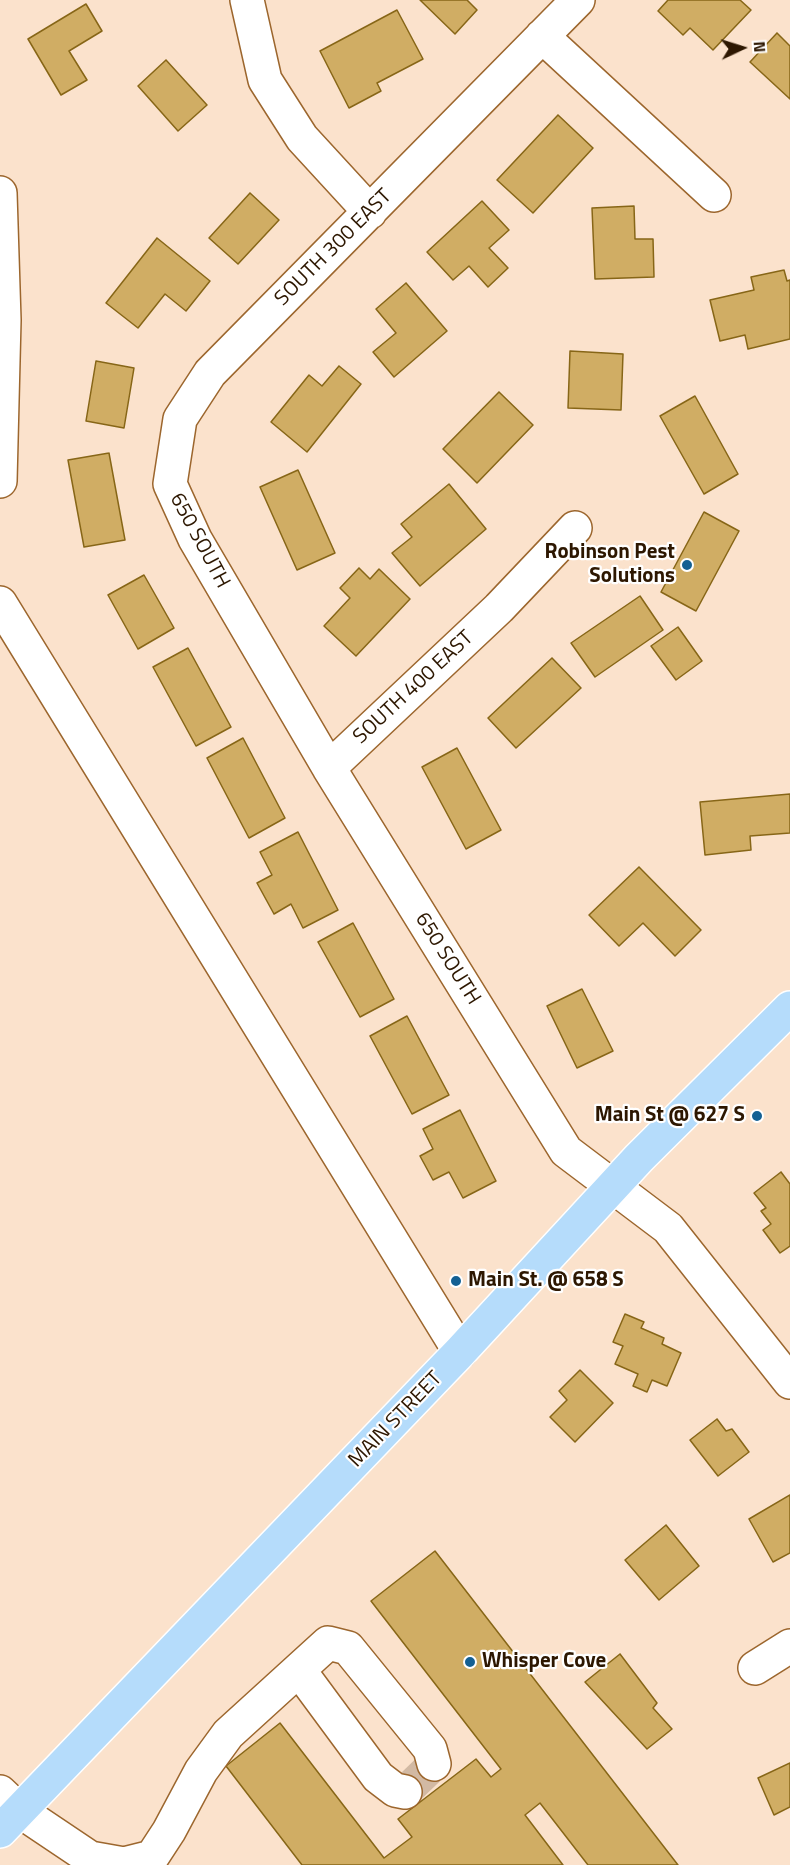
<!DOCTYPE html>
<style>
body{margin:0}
#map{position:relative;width:790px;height:1865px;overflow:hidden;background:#fbe2cc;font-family:"Titillium Web",sans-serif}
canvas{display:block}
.north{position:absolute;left:712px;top:18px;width:60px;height:60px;-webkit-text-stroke:4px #fff;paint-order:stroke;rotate:86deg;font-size:16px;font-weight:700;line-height:24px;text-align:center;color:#2d1701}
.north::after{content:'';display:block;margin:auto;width:21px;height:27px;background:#2d1701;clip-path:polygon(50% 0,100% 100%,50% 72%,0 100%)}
</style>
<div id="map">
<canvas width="790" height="1865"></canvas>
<div class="north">N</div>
</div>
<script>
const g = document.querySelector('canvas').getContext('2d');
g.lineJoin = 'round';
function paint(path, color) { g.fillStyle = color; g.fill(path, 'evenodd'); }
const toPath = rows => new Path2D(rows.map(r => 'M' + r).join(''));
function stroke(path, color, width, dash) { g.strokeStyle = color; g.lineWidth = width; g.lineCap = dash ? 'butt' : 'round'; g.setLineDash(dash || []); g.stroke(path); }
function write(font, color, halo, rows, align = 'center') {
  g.font = font + ' "Titillium Web",sans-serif'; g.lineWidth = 4.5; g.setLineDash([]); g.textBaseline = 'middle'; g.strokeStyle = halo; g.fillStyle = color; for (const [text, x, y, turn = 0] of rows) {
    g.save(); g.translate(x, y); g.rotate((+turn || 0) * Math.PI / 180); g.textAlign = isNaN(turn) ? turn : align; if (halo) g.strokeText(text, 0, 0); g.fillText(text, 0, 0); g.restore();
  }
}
const building = toPath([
 [420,0,467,0,477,10,455,34,420,0],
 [668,0,740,0,751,10,713,50,690,28,683,35,658,11,668,0],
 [86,4,102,31,69,51,87,80,61,95,28,39,86,4],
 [397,10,423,59,377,83,381,91,349,108,320,51,397,10],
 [777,33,790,46,790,99,750,62,777,33],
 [166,60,207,105,178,131,138,86,166,60],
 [558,115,593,148,533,213,497,180,558,115],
 [250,193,279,220,238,264,209,238,250,193],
 [482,201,509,230,489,248,508,268,488,287,469,266,453,280,427,252,482,201],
 [634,206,635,239,653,239,654,277,595,279,592,208,634,206],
 [157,238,210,281,186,311,165,294,138,328,106,303,157,238],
 [784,270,787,281,790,280,790,339,748,349,745,335,720,341,710,300,754,290,751,277,784,270],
 [406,283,447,331,394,377,373,352,396,333,376,309,406,283],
 [570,351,623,354,621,410,568,408,570,351],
 [96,361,134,368,124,428,86,421,96,361],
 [339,366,361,384,307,452,271,422,309,375,322,386,339,366],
 [499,392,533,425,477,483,443,449,499,392],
 [695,396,738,474,704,494,660,416,695,396],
 [109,453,125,540,84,547,68,460,109,453],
 [298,470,335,553,297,570,260,487,298,470],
 [449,484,486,529,420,586,392,553,412,537,401,524,449,484],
 [704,512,739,531,696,611,661,592,704,512],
 [359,568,370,579,379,569,410,599,356,656,324,626,350,598,340,588,359,568],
 [144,575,174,628,138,649,108,595,144,575],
 [640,596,663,630,595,677,571,643,640,596],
 [678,627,702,661,676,680,651,646,678,627],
 [188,648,231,727,196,746,153,667,188,648],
 [552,658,581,688,516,748,488,718,552,658],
 [243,738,285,818,249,838,207,758,243,738],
 [457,748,501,830,466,849,422,767,457,748],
 [790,794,790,833,750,836,751,850,705,855,700,802,790,794],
 [298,832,338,910,303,928,291,904,274,914,257,883,272,875,260,852,298,832],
 [639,867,701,930,675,956,643,923,619,946,589,915,639,867],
 [353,923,394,999,360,1017,318,942,353,923],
 [582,989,613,1051,577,1068,547,1006,582,989],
 [407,1016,449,1095,412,1114,370,1036,407,1016],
 [460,1110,496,1181,463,1198,449,1172,433,1180,420,1156,433,1149,423,1129,460,1110],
 [781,1172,790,1184,790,1246,780,1253,763,1230,771,1224,761,1211,766,1208,754,1193,781,1172],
 [625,1314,644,1322,641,1328,664,1338,662,1344,681,1353,667,1386,652,1380,647,1392,633,1386,638,1374,615,1364,623,1346,613,1342,625,1314],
 [580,1370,613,1403,575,1442,550,1417,567,1400,559,1391,580,1370],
 [717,1419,726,1431,732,1429,749,1452,718,1476,690,1440,717,1419],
 [790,1495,790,1553,773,1562,749,1519,790,1495],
 [666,1525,699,1566,659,1600,625,1560,666,1525],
 [435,1551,678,1865,588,1865,540,1803,525,1815,563,1865,302,1865,226,1766,280,1723,384,1858,412,1837,398,1819,476,1759,491,1777,501,1769,371,1601,435,1551],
 [620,1654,657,1703,653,1708,672,1729,647,1749,585,1682,620,1654],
 [790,1763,790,1807,774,1815,758,1778,790,1763]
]);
paint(building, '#d0ad64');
stroke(building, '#876617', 1.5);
stroke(toPath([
 [405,1792,434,1764]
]), '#d2b9a3', 33, [33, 16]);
const minor = toPath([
 [247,0,265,80,302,138,370,212],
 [578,0,210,373,180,419,170,484,195,539,329,768,566,1151,668,1228,790,1382],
 [542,36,714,195],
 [0,193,4,320,0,481],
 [0,603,460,1352],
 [329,768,499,608,575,528],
 [755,1668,790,1646],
 [299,1670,378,1777,395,1790,405,1792],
 [0,1792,20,1811,90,1858,124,1864,152,1857,169,1831,201,1771,228,1734,328,1643,348,1648,430,1749,434,1764]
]);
const major = toPath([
 [0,1831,460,1352,639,1158,790,1008]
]);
stroke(minor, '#9c662d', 36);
stroke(major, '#fff', 36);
stroke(minor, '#fff', 33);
stroke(major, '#b5dcfb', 33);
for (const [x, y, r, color] of [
 [687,565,6,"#146093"],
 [757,1116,6,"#146093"],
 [456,1281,6,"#146093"],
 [470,1662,6,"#146093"]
]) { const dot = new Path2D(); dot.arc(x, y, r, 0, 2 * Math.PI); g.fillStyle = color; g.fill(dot); stroke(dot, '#fff', 2); }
write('21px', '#2d1701', '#fff', [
 ["SOUTH 300 EAST",334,248,-45],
 ["650 SOUTH",199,541,62],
 ["SOUTH 400 EAST",414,688,-43],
 ["650 SOUTH",447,959,58],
 ["MAIN STREET",396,1420,-46]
]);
write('bold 21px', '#2d1701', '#fff', [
 ["Robinson Pest",675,553],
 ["Solutions",675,577],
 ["Main St @ 627 S",745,1116],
 ["Main St. @ 658 S",468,1281,"left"],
 ["Whisper Cove",482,1662,"left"]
], 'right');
</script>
